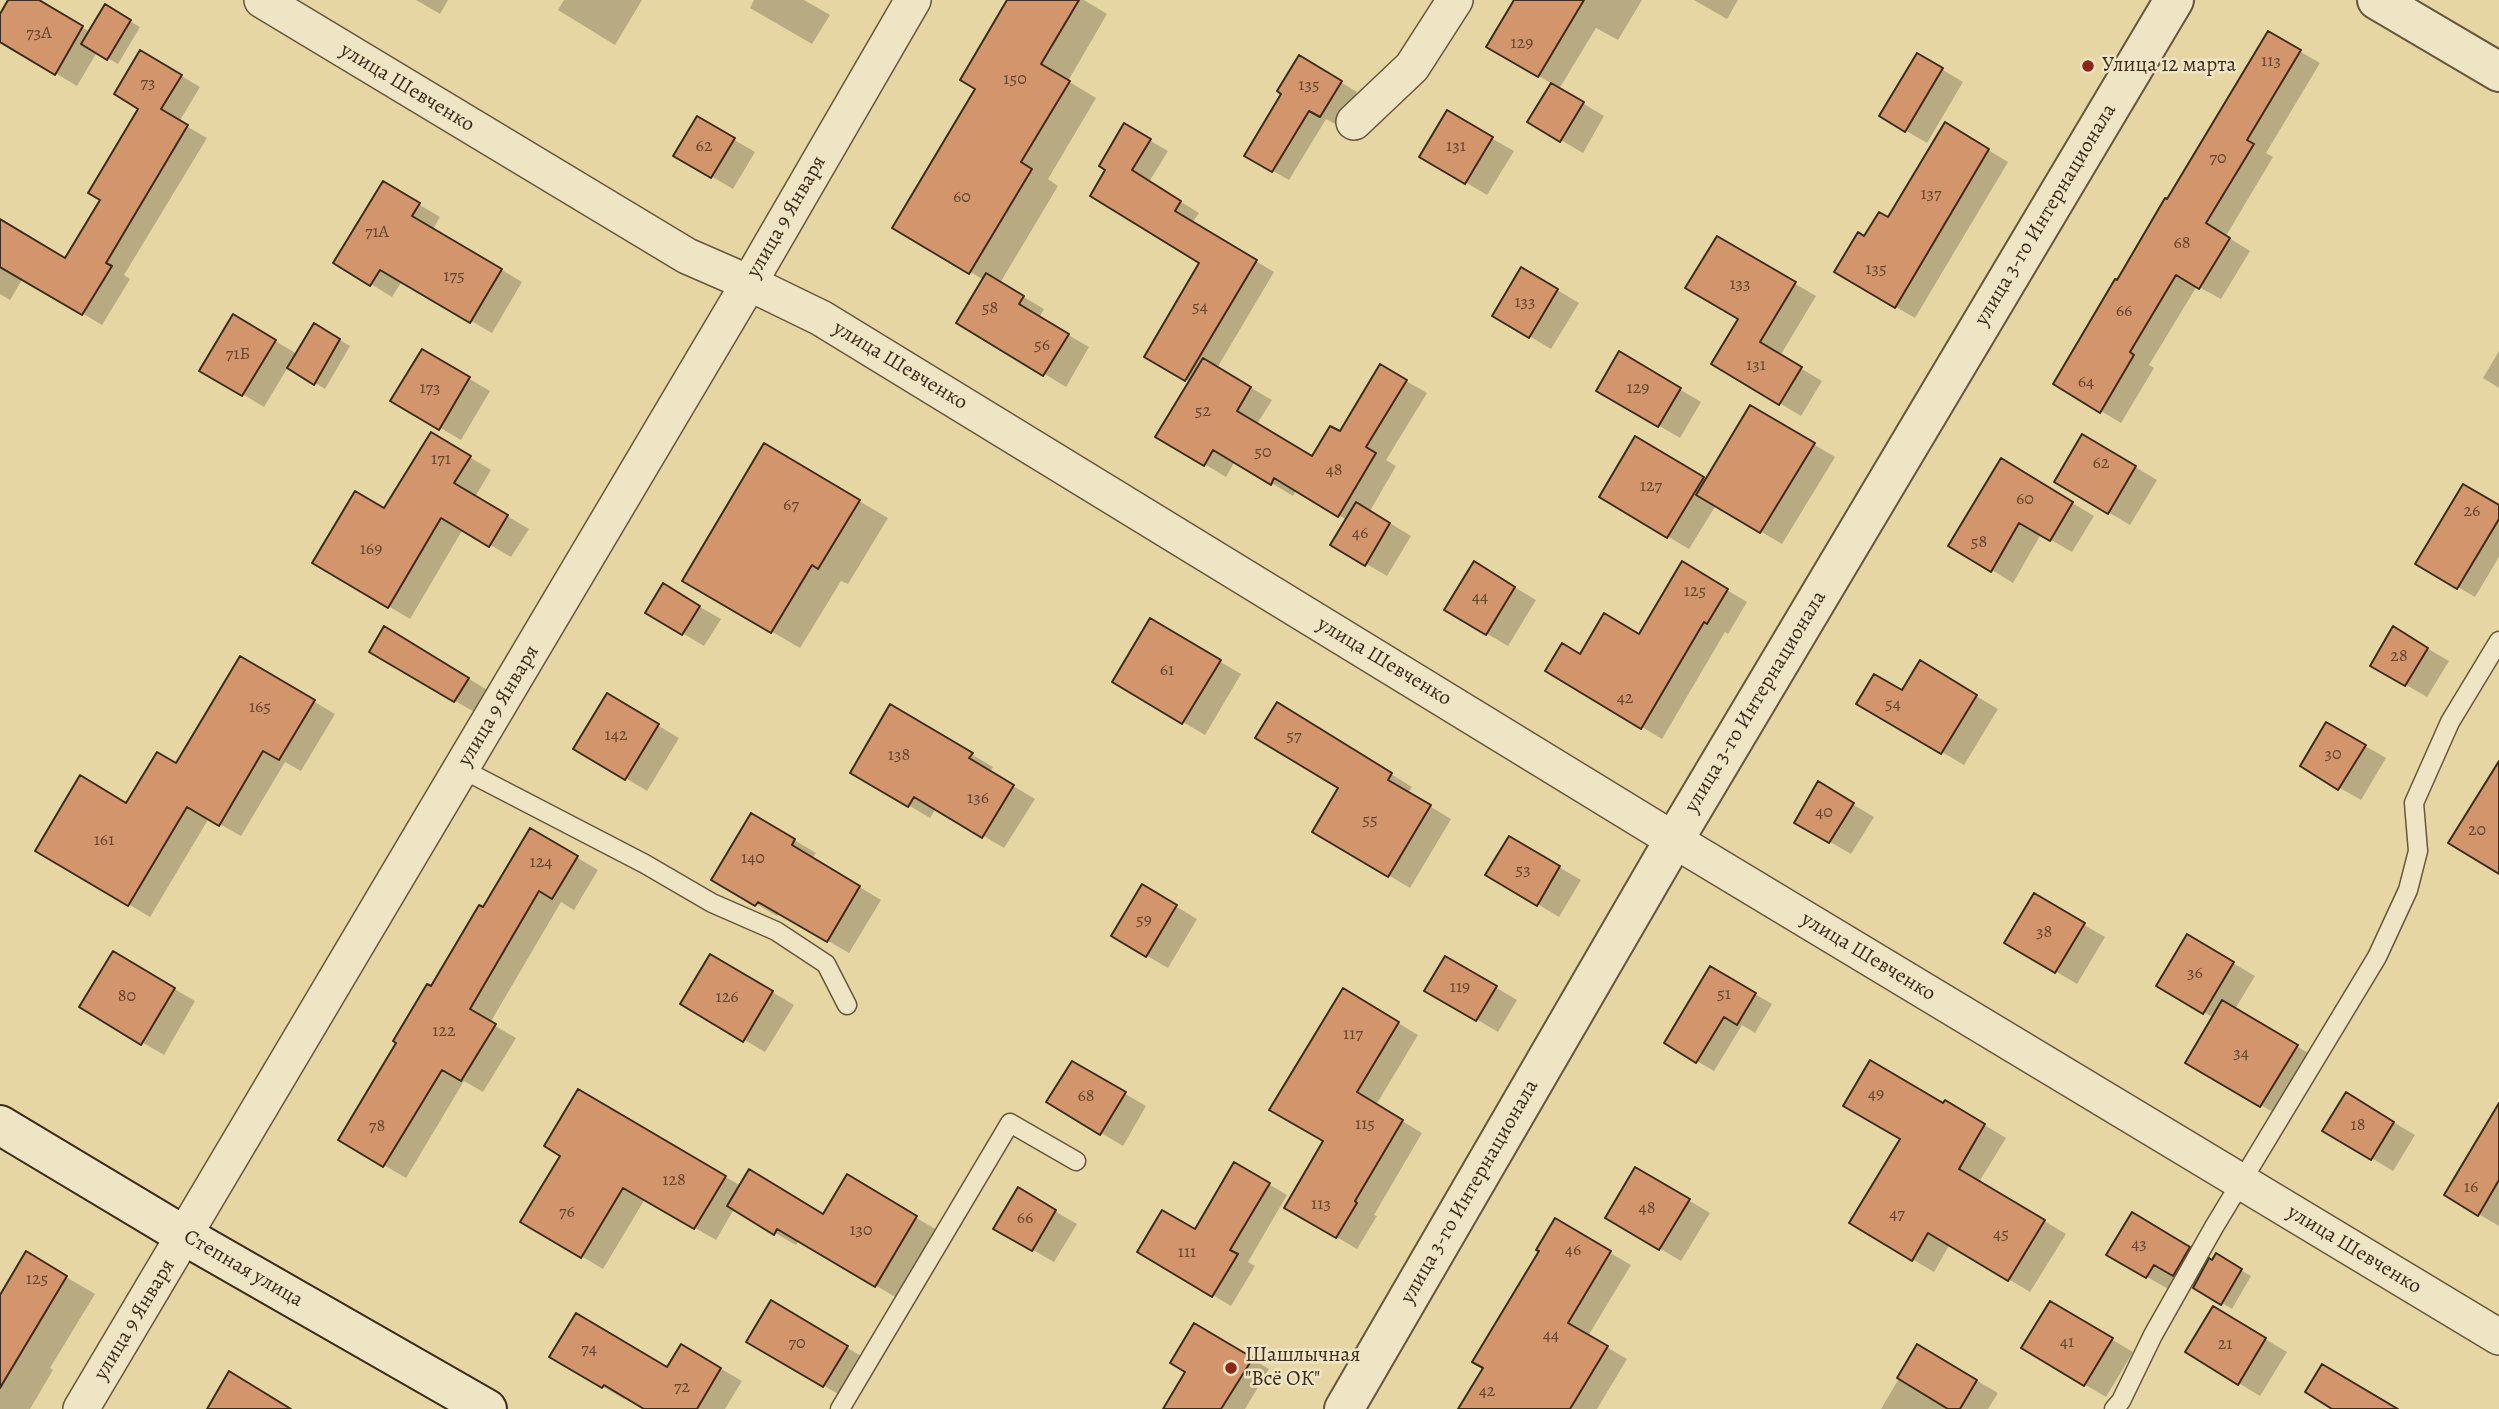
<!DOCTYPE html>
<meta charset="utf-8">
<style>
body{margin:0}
canvas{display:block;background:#e6d6a3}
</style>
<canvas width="2499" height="1409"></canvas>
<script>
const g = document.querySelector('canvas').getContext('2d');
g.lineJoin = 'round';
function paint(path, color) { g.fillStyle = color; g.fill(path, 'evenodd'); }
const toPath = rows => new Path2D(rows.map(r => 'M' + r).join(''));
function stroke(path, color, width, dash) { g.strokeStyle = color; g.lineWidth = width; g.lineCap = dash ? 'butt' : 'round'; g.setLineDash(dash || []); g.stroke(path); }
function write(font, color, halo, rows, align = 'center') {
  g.font = font + ' Alegreya,serif'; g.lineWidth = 5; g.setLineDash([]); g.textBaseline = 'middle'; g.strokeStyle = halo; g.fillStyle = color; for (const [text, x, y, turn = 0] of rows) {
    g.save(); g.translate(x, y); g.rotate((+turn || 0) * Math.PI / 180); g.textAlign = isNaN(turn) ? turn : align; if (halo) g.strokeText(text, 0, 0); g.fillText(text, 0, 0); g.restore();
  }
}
paint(toPath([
 [10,0,36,0,90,32,105,7,140,27,118,64,97,52,77,86,0,40,0,17],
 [416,0,448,0,440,14],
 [564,0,642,0,615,45,558,10],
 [754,0,804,0,830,15,812,44,750,8],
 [1010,0,1084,0,1107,14,1068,81,1096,98,1048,179,1058,186,1000,283,1044,309,1039,318,1089,347,1066,387,959,322,984,280,895,228,978,88],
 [1516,0,1642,0,1618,40,1596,28,1559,89,1604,116,1583,153,1530,122,1552,84,1489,46],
 [1694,0,1738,0,1727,19],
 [2268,33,2320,63,2266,153,2273,157,2226,236,2250,251,2221,299,2197,286,2149,365,2154,368,2121,423,2056,384],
 [141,52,200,87,179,122,207,138,124,275,130,279,102,325,23,278,10,300,0,294,0,221,66,260,102,199,141,108],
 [1918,55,1963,82,1927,143,1881,116],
 [1299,57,1357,92,1337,125,1326,119,1289,180,1246,156,1284,93],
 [1447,113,1514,151,1487,195,1421,156],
 [697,118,755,152,733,189,675,155],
 [1945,124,2008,162,1915,318,1836,272,1865,238,1889,219],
 [1125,126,1168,151,1149,182,1199,213,1192,223,1274,272,1217,368,1272,400,1257,424,1313,458,1340,434,1380,366,1427,393,1386,460,1396,466,1370,511,1411,536,1387,576,1332,544,1347,520,1296,490,1293,496,1235,461,1226,477,1158,436,1190,382,1146,356,1202,263,1107,170],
 [383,183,440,217,433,229,522,282,492,333,402,281,392,297,336,263],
 [1717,238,1816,296,1780,356,1822,381,1801,416,1713,363,1740,319],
 [1522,269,1579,303,1551,349,1494,315],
 [234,316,297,354,315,325,350,346,325,389,288,367,264,407,202,370],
 [422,351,490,391,461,440,393,400],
 [2499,351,2499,388,2483,378],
 [1620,354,1701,402,1680,438,1598,390],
 [1751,407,1835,457,1782,544,1716,505,1689,549,1601,497,1636,438,1707,480],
 [431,434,491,470,475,497,529,529,511,557,463,529,410,619,314,562,385,510],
 [2083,436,2157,480,2130,525,2056,481],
 [2002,461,2094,516,2072,552,2041,534,2013,583,1951,545],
 [793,462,888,518,848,584,841,581,800,648,685,581],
 [2499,507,2499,557,2475,597,2417,563],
 [1682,563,1747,602,1728,634,1725,632,1662,739,1642,727,1580,656,1639,636],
 [1496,576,1536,600,1508,646,1447,610],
 [663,586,721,619,704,646,647,612],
 [1151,621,1241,674,1205,735,1114,682],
 [2394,629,2449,661,2427,697,2372,665],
 [406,641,489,691,476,713,371,652],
 [241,658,335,714,301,771,285,762,241,836,209,818,150,917,38,850,127,805,176,765],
 [1920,663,1998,709,1964,765,1859,703,1903,693],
 [607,695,679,738,647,791,576,748],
 [891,707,993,767,990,772,1035,799,1004,848,936,808,930,818,852,772],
 [1299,717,1412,787,1408,793,1451,819,1410,888,1314,831,1341,787],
 [2327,724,2386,758,2361,800,2302,766],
 [1819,784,1874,817,1851,854,1796,822],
 [752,815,816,853,812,858,881,900,849,953,780,913,777,916,714,879],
 [531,830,598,870,574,910,561,902,490,1023,516,1038,483,1092,464,1081,406,1178,341,1140],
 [1509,838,1581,880,1559,917,1488,874],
 [1143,887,1197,919,1168,968,1113,936],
 [2034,896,2105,937,2077,984,2006,942],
 [2187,936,2255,976,2235,1009,2318,1059,2283,1118,2187,1062,2214,1018,2158,985],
 [113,953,195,1001,164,1055,81,1007],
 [711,956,794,1005,765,1052,682,1003],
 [1446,958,1517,1000,1498,1032,1427,990],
 [1711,968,1772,1004,1755,1033,1742,1025,1714,1071,1666,1043],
 [1343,990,1418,1035,1376,1105,1422,1133,1374,1215,1377,1216,1357,1249,1286,1207,1325,1141],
 [1072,1063,1146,1106,1123,1146,1049,1102],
 [1946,1102,2006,1138,1979,1182,2066,1234,2030,1292,1950,1244,1934,1272,1852,1223],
 [2368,1107,2415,1135,2393,1171,2325,1130],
 [676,1148,741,1186,824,1216,847,1177,937,1230,897,1298,799,1240,796,1245,734,1209,716,1240,645,1199,603,1269,523,1221],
 [1235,1164,1287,1195,1248,1262,1255,1266,1231,1306,1139,1251,1195,1231],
 [1636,1169,1710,1213,1681,1261,1607,1217],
 [2499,1176,2499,1226,2446,1195],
 [1018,1190,1077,1224,1054,1262,995,1228],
 [1555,1221,1631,1265,1588,1336,1627,1359,1597,1409,1460,1409,1485,1367],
 [2154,1226,2213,1262,2216,1256,2251,1276,2232,1309,2176,1276,2168,1289,2108,1254],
 [27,1254,95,1294,50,1368,53,1370,30,1409,0,1409,0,1299],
 [772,1303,868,1360,845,1398,748,1341],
 [2050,1303,2133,1352,2106,1397,2023,1348],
 [2213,1308,2287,1352,2260,1396,2187,1352],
 [1195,1325,1269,1369,1245,1409,1165,1409,1187,1371],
 [682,1346,742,1381,725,1409,647,1409,626,1396,624,1399,552,1357,668,1369],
 [1918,1346,1998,1393,1988,1409,1881,1409]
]), '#0003');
const building = toPath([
 [8,0,39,0,83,26,55,75,0,42,0,14,8,0],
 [1007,0,1079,0,1041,64,1070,81,1021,162,1032,169,969,274,892,228,975,89,960,80,1007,0],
 [1514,0,1584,0,1538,77,1486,47,1514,0],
 [105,4,131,20,107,60,81,44,105,4],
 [2268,31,2301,50,2247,140,2254,144,2206,223,2230,238,2199,289,2176,275,2130,352,2134,355,2100,413,2053,384,2115,279,2117,280,2165,198,2167,199,2268,31],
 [140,50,182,75,161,109,188,125,106,263,112,266,82,315,0,267,0,219,65,258,100,200,88,193,138,109,114,94,140,50],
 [1917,53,1943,68,1905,132,1879,116,1917,53],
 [1299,55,1342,81,1320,117,1309,111,1272,172,1244,156,1281,94,1277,91,1299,55],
 [1551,83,1584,102,1560,142,1527,122,1551,83],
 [1447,110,1493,137,1465,184,1419,157,1447,110],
 [697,116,735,138,711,178,673,156,697,116],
 [1945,122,1989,149,1895,308,1834,272,1858,232,1864,236,1879,212,1888,217,1945,122],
 [1124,123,1151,139,1132,170,1181,201,1175,211,1257,260,1185,381,1144,357,1199,263,1090,196,1105,170,1099,166,1124,123],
 [383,181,420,203,412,216,502,269,470,323,380,270,370,286,333,263,383,181],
 [1717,236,1796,282,1760,342,1802,367,1779,405,1711,364,1738,319,1685,288,1717,236],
 [1521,267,1558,289,1529,338,1492,316,1521,267],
 [986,273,1024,296,1019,304,1069,334,1043,376,956,323,986,273],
 [233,314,276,340,242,396,199,371,233,314],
 [314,323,340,339,314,385,287,368,314,323],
 [422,349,470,377,439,430,390,401,422,349],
 [1619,351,1681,388,1658,427,1596,391,1619,351],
 [1203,358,1251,387,1237,411,1312,456,1330,426,1340,431,1380,364,1407,380,1366,447,1376,453,1338,517,1274,478,1271,485,1213,450,1204,466,1155,437,1203,358],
 [1750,405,1815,443,1760,533,1696,495,1750,405],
 [431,432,471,456,454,483,508,515,489,547,441,518,388,608,312,563,355,491,384,508,431,432],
 [2082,434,2136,466,2108,514,2054,482,2082,434],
 [1635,436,1704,477,1667,538,1599,497,1635,436],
 [764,443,860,500,818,569,812,565,771,633,682,581,764,443],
 [2001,458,2073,502,2050,541,2019,523,1991,572,1948,546,2001,458],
 [2463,484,2499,505,2499,519,2457,589,2415,564,2463,484],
 [1356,502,1390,523,1365,566,1330,545,1356,502],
 [1474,561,1515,587,1486,635,1444,610,1474,561],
 [1682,561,1728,589,1707,624,1704,622,1641,729,1545,671,1562,643,1580,654,1604,613,1639,634,1682,561],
 [663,583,700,606,682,635,645,613,663,583],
 [1150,618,1221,660,1182,724,1112,682,1150,618],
 [384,626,469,678,454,702,369,652,384,626],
 [2393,626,2428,648,2405,686,2370,666,2393,626],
 [240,656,315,700,279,760,263,751,219,826,187,807,128,906,35,851,80,775,126,803,157,752,176,763,240,656],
 [1920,660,1977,695,1941,754,1856,704,1874,674,1902,690,1920,660],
 [607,693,659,724,625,780,573,749,607,693],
 [1277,702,1392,773,1388,780,1431,805,1388,877,1312,832,1338,788,1255,738,1277,702],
 [890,704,973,753,969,758,1014,785,982,838,914,797,908,807,850,773,890,704],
 [2326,722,2366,745,2338,790,2300,766,2326,722],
 [2499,761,2499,874,2448,843,2499,761],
 [1818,781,1854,803,1829,843,1794,823,1818,781],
 [751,813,795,839,792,845,860,886,827,942,758,902,755,906,711,880,751,813],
 [530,828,578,856,552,899,539,891,470,1009,496,1024,461,1081,442,1070,383,1167,338,1140,396,1043,393,1041,427,984,431,986,479,905,483,907,530,828],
 [1509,836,1560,866,1537,906,1485,875,1509,836],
 [1142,884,1177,905,1146,957,1111,936,1142,884],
 [2034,893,2085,923,2055,973,2004,943,2034,893],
 [2187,934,2234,962,2203,1014,2156,986,2187,934],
 [113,951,175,988,141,1045,79,1007,113,951],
 [710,954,773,991,743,1042,680,1004,710,954],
 [1445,956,1497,986,1476,1021,1424,991,1445,956],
 [1710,966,1756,993,1737,1025,1724,1017,1696,1063,1664,1043,1710,966],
 [1343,988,1399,1022,1357,1092,1403,1120,1355,1201,1357,1203,1336,1238,1284,1208,1323,1141,1269,1110,1343,988],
 [2222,1000,2298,1045,2260,1107,2185,1063,2222,1000],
 [1870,1060,1943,1103,1945,1100,1985,1124,1959,1169,2045,1220,2008,1281,1928,1233,1912,1261,1849,1223,1900,1139,1843,1106,1870,1060],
 [1072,1061,1126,1092,1100,1135,1046,1102,1072,1061],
 [578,1089,726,1176,694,1229,623,1188,581,1258,520,1222,560,1156,544,1146,578,1089],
 [2346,1092,2394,1122,2371,1160,2322,1131,2346,1092],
 [2499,1103,2499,1180,2478,1216,2444,1195,2499,1103],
 [1234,1162,1270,1183,1230,1250,1238,1254,1212,1297,1137,1252,1162,1210,1195,1229,1234,1162],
 [1635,1167,1690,1199,1659,1250,1605,1218,1635,1167],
 [749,1169,823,1214,847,1174,917,1216,875,1287,777,1229,774,1235,727,1206,749,1169],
 [1018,1187,1056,1210,1032,1251,993,1229,1018,1187],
 [2132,1212,2190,1247,2173,1276,2154,1265,2146,1278,2106,1255,2132,1212],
 [1555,1218,1611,1251,1568,1323,1608,1346,1570,1409,1458,1409,1483,1368,1472,1362,1539,1251,1536,1250,1555,1218],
 [26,1251,67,1276,0,1388,0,1295,26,1251],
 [2216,1253,2242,1269,2221,1305,2193,1288,2209,1258,2212,1260,2216,1253],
 [771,1300,848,1346,823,1387,746,1342,771,1300],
 [2050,1301,2113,1338,2084,1386,2021,1348,2050,1301],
 [2213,1306,2266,1338,2238,1385,2185,1352,2213,1306],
 [576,1313,667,1367,681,1344,721,1368,697,1409,644,1409,604,1385,602,1388,549,1357,576,1313],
 [1194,1323,1253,1358,1221,1409,1163,1409,1185,1372,1170,1363,1194,1323],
 [1917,1344,1977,1380,1960,1409,1948,1409,1897,1378,1917,1344],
 [2322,1364,2398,1409,2332,1409,2305,1392,2322,1364],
 [229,1371,291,1409,207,1409,229,1371]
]);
paint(building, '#d2956c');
stroke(building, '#3c2b1a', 2);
const service = toPath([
 [462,769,645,864,712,903,776,931,826,964,847,1005],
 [840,1409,1010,1123,1076,1161],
 [2114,1409,2121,1401,2153,1335,2214,1227,2377,957,2408,890,2418,851,2414,803,2450,722,2499,641]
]);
const minor = toPath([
 [262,0,687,256,749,283,821,318,1674,840,2499,1337],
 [1354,122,1412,67,1455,0],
 [81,1409,749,283,913,0]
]);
const tertiary = toPath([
 [2377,0,2499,72],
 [1344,1409,1674,840,2174,0]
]);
const secondary = toPath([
 [0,1125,185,1236,487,1409]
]);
stroke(service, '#66563c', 21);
stroke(minor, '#66563c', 38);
stroke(tertiary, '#66563c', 42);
stroke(secondary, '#3c2b1a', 42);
stroke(service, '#efe4c3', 18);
stroke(minor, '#efe4c3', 35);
stroke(tertiary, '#efe4c3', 38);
stroke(secondary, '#efe4c3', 38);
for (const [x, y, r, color] of [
 [2088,66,7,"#8f2418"],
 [1231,1368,7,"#8f2418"]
]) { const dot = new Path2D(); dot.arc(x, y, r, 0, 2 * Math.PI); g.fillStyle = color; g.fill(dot); stroke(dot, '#efe4c3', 2.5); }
write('18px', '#62462e', null, [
 ["73А",39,34],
 ["129",1522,44],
 ["113",2271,62],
 ["150",1015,80],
 ["73",148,84],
 ["135",1309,86],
 ["62",704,147],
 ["131",1456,147],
 ["70",2218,159],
 ["137",1931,195],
 ["60",962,198],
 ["71А",377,233],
 ["68",2182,244],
 ["135",1876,270],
 ["175",454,277],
 ["133",1740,285],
 ["133",1525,303],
 ["54",1200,308],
 ["58",990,309],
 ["66",2124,312],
 ["56",1042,346],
 ["71Б",238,355],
 ["131",1756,366],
 ["64",2086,383],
 ["173",430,389],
 ["129",1638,389],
 ["52",1203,412],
 ["50",1263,453],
 ["171",441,460],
 ["62",2101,464],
 ["48",1334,471],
 ["127",1651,487],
 ["60",2025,500],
 ["67",791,506],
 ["26",2472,512],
 ["46",1360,534],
 ["58",1979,543],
 ["169",371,550],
 ["125",1695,592],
 ["44",1480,598],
 ["28",2399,657],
 ["61",1167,671],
 ["42",1625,699],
 ["54",1893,705],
 ["165",260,708],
 ["142",616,736],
 ["57",1294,737],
 ["30",2333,755],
 ["138",899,756],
 ["136",978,799],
 ["40",1824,813],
 ["55",1370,821],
 ["20",2477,831],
 ["161",104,841],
 ["140",753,859],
 ["124",541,863],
 ["53",1523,871],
 ["59",1144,921],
 ["38",2044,933],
 ["36",2195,974],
 ["119",1460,988],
 ["51",1724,995],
 ["80",127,997],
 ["126",727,998],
 ["122",444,1032],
 ["117",1353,1035],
 ["34",2241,1054],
 ["49",1876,1095],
 ["68",1086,1097],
 ["115",1365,1125],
 ["18",2358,1126],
 ["78",377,1127],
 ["128",674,1181],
 ["16",2471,1188],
 ["113",1321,1205],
 ["48",1647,1209],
 ["76",567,1213],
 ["47",1897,1215],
 ["66",1025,1219],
 ["130",861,1231],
 ["45",2001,1235],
 ["43",2139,1245],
 ["46",1573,1251],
 ["111",1187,1253],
 ["125",37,1280],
 ["44",1551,1336],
 ["41",2067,1343],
 ["70",797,1344],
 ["21",2225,1345],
 ["74",589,1350],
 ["72",682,1388],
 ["42",1487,1392]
]);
write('21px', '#3c2b1a', '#efe4c3', [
 ["Улица 12 марта",2102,66],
 ["Шашлычная",1245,1356],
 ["\"Всё ОК\"",1245,1380]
], 'left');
write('21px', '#3c2b1a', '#efe4c3', [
 ["улица Шевченко",407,88,31],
 ["улица 3-го Интернационала",2046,215,-59],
 ["улица 9 Января",787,217,-60],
 ["улица Шевченко",900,366,31],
 ["улица Шевченко",1384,662,31],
 ["улица 3-го Интернационала",1756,702,-59],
 ["улица 9 Января",499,706,-59],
 ["улица Шевченко",1868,957,31],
 ["улица 3-го Интернационала",1470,1192,-60],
 ["улица Шевченко",2354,1250,31],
 ["Степная улица",243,1269,30],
 ["улица 9 Января",135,1320,-59]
]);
</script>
